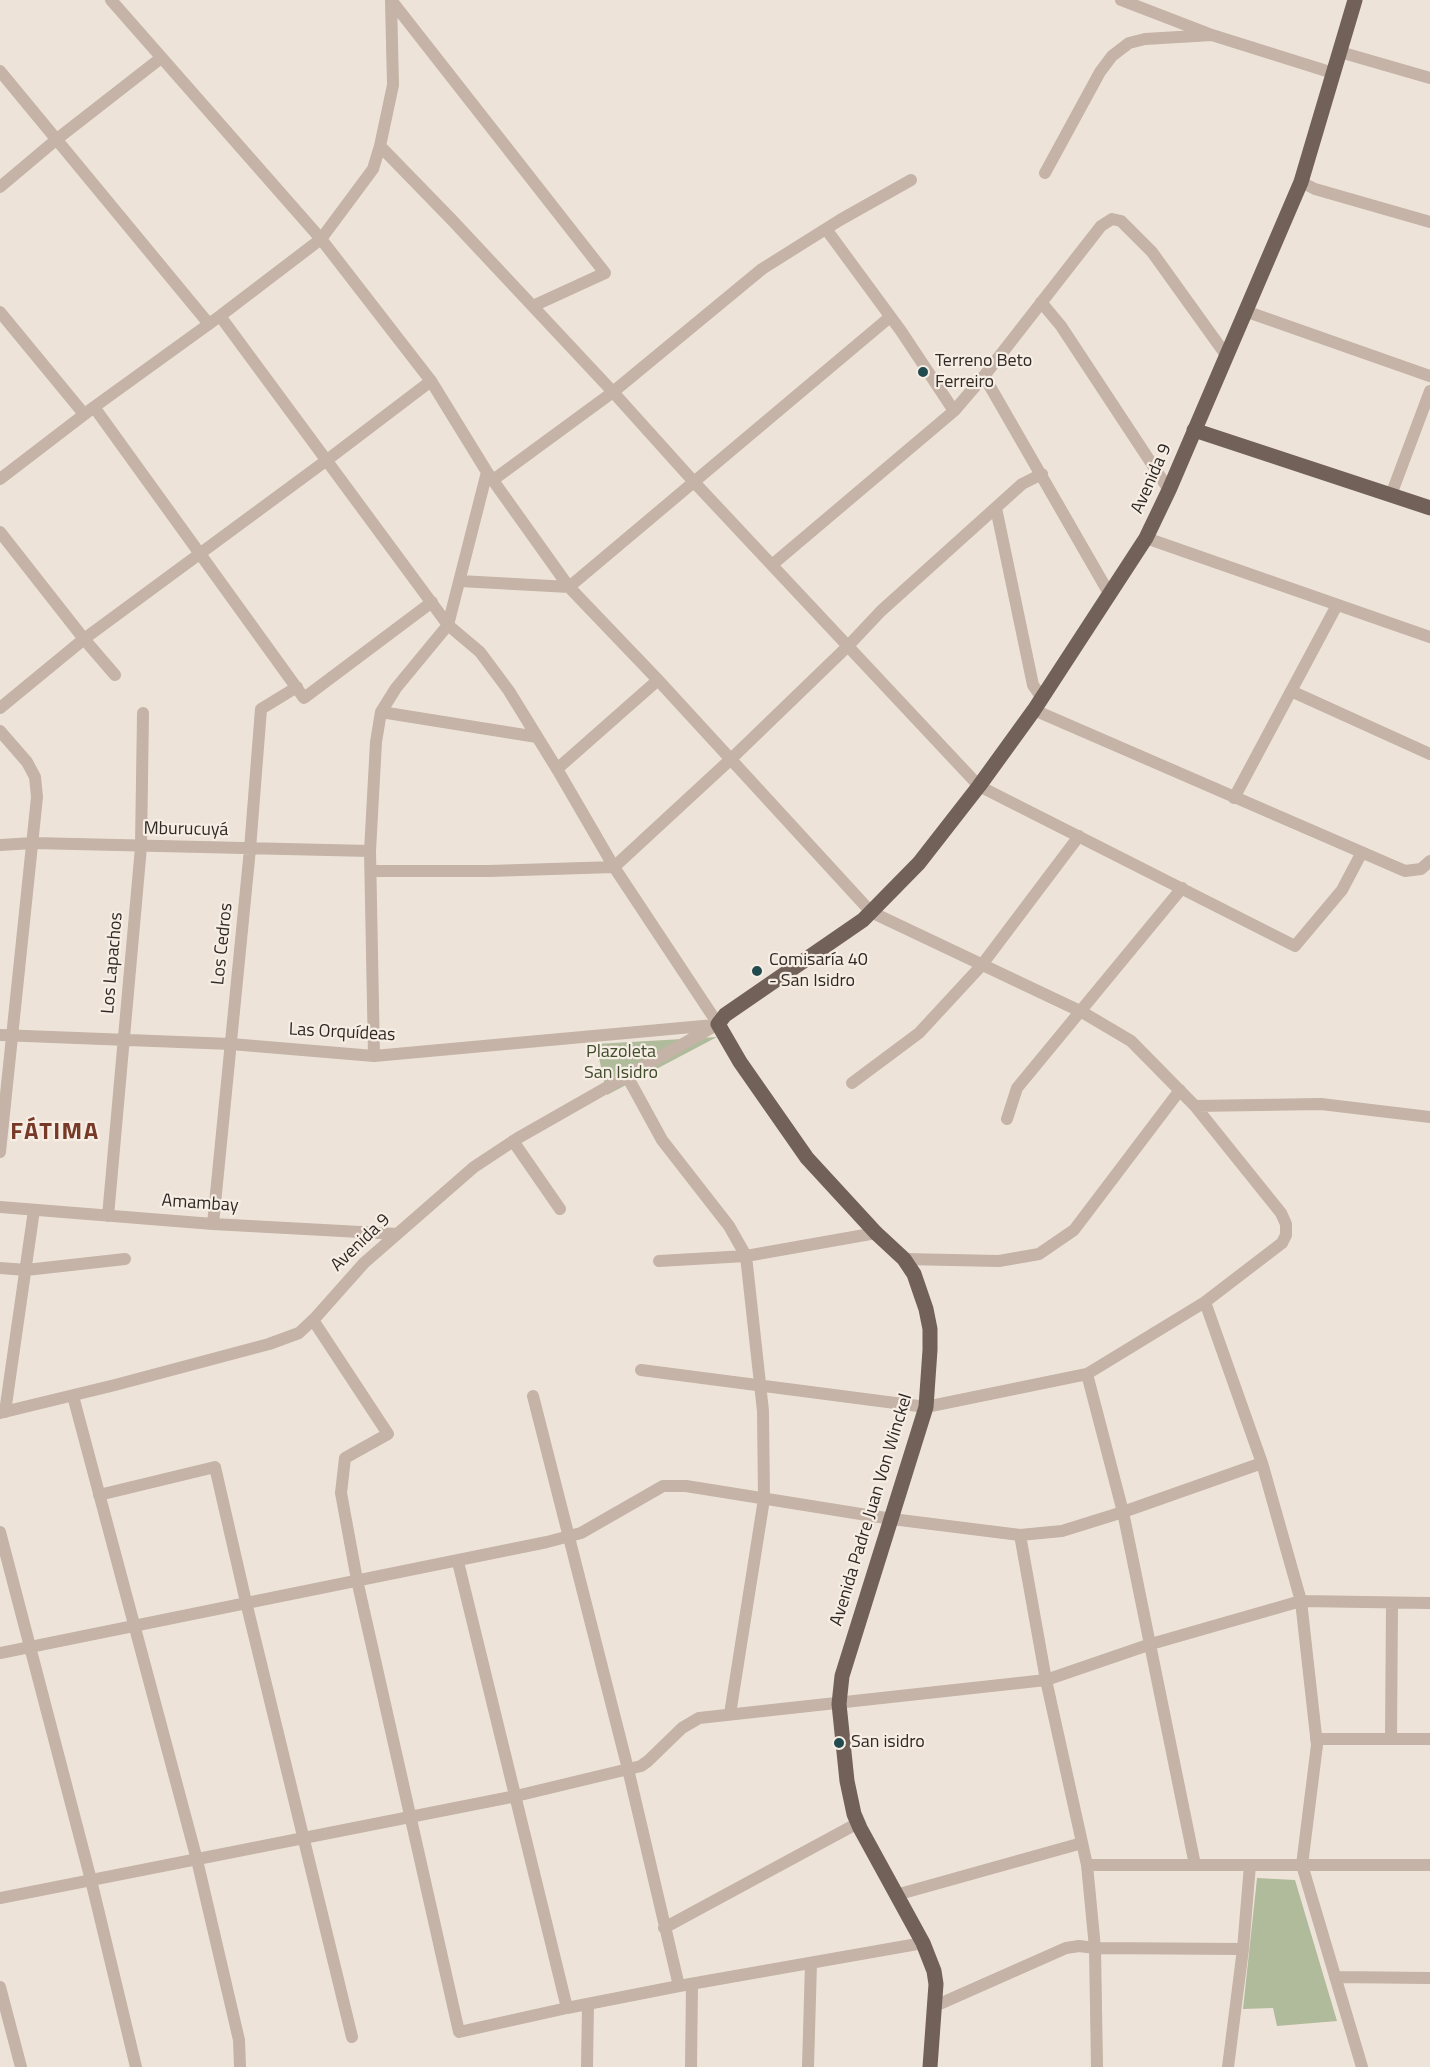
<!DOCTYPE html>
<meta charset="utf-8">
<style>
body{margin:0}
canvas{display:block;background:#eee3d9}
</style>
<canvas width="1430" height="2067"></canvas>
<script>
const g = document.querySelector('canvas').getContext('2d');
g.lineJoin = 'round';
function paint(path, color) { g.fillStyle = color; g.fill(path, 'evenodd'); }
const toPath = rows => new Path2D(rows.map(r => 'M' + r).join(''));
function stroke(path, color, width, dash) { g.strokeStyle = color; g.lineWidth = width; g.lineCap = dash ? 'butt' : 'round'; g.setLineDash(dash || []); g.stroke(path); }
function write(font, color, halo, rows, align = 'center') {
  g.font = font + ' "Titillium Web",sans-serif'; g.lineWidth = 4.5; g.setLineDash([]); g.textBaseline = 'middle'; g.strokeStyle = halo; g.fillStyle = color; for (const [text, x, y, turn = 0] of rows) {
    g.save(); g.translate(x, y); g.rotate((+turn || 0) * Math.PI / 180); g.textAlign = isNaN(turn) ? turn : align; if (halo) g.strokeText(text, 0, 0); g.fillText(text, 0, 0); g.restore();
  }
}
paint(toPath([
 [717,1037,607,1095,596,1044],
 [1257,1878,1295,1880,1337,2021,1277,2026,1273,2008,1243,2009]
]), '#b0bb9b');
stroke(toPath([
 [111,0,321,239,431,381,487,472,569,587,658,680,871,912,1082,1012,1131,1041,1195,1106,1281,1213,1286,1224,1286,1235,1282,1243,1205,1302,1087,1374,926,1407,641,1370],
 [391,0,605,273,533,306],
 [1121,0,1212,35,1333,73],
 [1340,52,1430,78],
 [0,71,209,324],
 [380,146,452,220,613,392,694,482,979,786,1295,946,1342,890,1361,854],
 [1045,173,1100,72,1112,56,1129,43,1145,39,1212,35],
 [1301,182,1315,189,1430,222],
 [0,187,57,139,161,58],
 [826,229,901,331,954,411],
 [1041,302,1061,326,1169,490],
 [1245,311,1430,376],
 [0,312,84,414],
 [220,316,448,625,480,652,509,691,557,769,614,867,718,1024],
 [984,376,1110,595],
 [94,407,304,698,432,602],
 [0,479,94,407,220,316,321,239,373,169,380,146,393,85,391,0],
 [493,480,613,392,762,269,840,220,911,180],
 [1391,495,1430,391],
 [996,508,1033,685,1042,698],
 [0,532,84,639,115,675],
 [1146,538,1430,637],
 [773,564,954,411,984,376,1101,226,1112,219,1121,221,1152,252,1226,355],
 [460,581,569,587,890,317],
 [1291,691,1430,754],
 [0,708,84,639,327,460,431,381],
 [1034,710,1405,871,1421,869,1430,861],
 [381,712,537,737],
 [0,731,27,762,35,777,37,797,0,1152],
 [557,769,658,680],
 [1234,798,1337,605],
 [0,845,33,843,370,851],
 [371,871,489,871,614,867,731,759,848,646,881,611,1022,484,1042,474],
 [0,1035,231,1044,374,1056,714,1025],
 [374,1056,370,851,376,742,381,712,396,688,448,625,487,472],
 [627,1076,662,1140,729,1226,746,1256,763,1411,764,1499,730,1714],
 [852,1083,919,1033,981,966,1079,836],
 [1195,1106,1321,1104,1430,1117],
 [1007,1119,1017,1088,1182,888],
 [513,1141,560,1209],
 [0,1207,213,1224,397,1234],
 [108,1216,141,847,143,713],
 [213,1224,250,849,261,709,297,687],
 [904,1259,999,1261,1039,1254,1074,1230,1180,1090],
 [659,1261,746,1256,876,1233],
 [0,1268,26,1270,125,1259],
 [1205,1302,1262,1463,1301,1601,1317,1745,1302,1865,1362,2067],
 [313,1320,388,1434,345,1458,341,1493,357,1580,459,2032,567,2008,679,1986,923,1943],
 [1087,1374,1123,1512,1195,1865],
 [73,1396,197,1860,239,2040,240,2067],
 [533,1396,628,1769,679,1986],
 [5,1412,34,1210],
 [0,1413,115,1385,269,1344,299,1333,316,1317,364,1263,474,1167,518,1138,718,1024],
 [99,1495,215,1467,246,1602,352,2037],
 [0,1532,91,1880,136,2067],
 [1020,1535,1046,1680,1087,1865,1095,1948,1097,2067],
 [458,1562,567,2008],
 [0,1653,547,1542,581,1533,663,1486,686,1486,892,1519,1020,1535,1062,1531,1123,1512,1262,1463],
 [1316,1739,1430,1739],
 [1391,1739,1392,1603],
 [1087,1865,1430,1865],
 [896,1895,1082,1843],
 [0,1898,516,1796,641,1766,648,1761,682,1728,699,1718,1046,1680,1151,1644,1301,1601,1430,1603],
 [664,1928,858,1823],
 [1335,1977,1430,1978],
 [0,1987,21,2067],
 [935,2006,1066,1948,1079,1946,1095,1948,1243,1949],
 [587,2067,588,2004],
 [691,2067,692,1984],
 [808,2067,811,1963],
 [1228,2067,1243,1949,1250,1865]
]), '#c4b3a6', 12);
stroke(toPath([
 [1194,430,1430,508],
 [930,2067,936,1984,934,1971,923,1943,860,1828,854,1814,847,1781,839,1704,842,1676,926,1407,930,1350,930,1329,926,1309,914,1274,904,1259,876,1233,807,1158,740,1062,718,1024,725,1015,863,920,919,863,979,786,1034,710,1146,538,1169,490,1301,182,1355,0]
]), '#726159', 15);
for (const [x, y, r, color] of [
 [923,372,6,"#214b4e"],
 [757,971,6,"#214b4e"],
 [839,1743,6,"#214b4e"]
]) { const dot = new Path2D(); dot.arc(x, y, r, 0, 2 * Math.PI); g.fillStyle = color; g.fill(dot); stroke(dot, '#f6eee4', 2); }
write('18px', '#312926', '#f6eee4', [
 ["Terreno Beto",935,362],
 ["Ferreiro",935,383],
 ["Comisaría 40",769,961],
 ["- San Isidro",769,982],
 ["San isidro",851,1743]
], 'left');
write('18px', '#312926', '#f6eee4', [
 ["Avenida 9",1152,479,-66],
 ["Mburucuyá",186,830,1],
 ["Los Cedros",223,944,-84],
 ["Los Lapachos",113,963,-85],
 ["Las Orquídeas",342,1033,3],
 ["Amambay",200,1204,4],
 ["Avenida 9",361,1243,-44],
 ["Avenida Padre Juan Von Winckel",872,1510,-73]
]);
write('18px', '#414c2d', '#f6eee4', [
 ["Plazoleta",621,1053],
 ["San Isidro",621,1074]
]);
g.letterSpacing = '1.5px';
write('bold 24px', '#773a28', '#f6eee4', [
 ["FÁTIMA",55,1133]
]);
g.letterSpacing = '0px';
</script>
